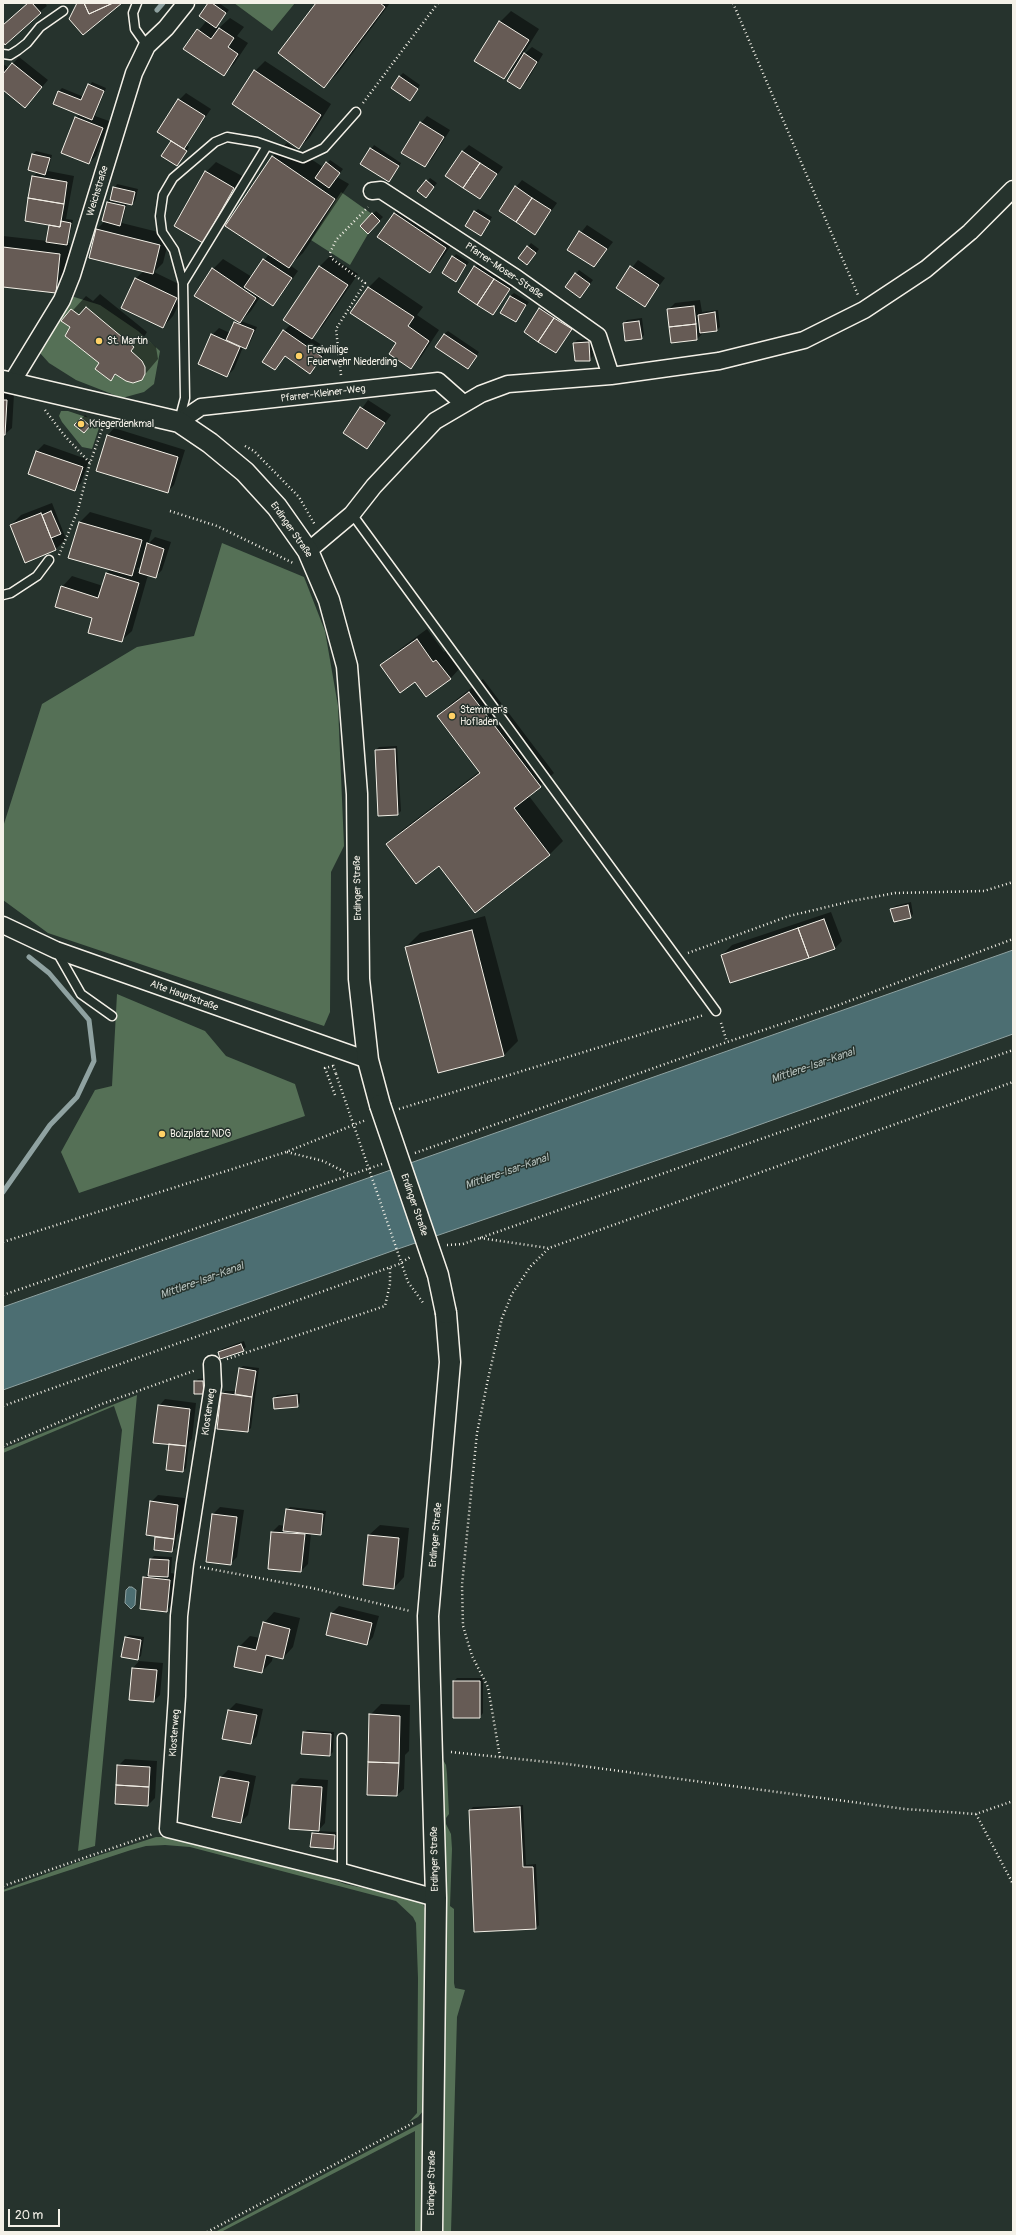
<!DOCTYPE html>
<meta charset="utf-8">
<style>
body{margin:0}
#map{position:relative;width:1016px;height:2235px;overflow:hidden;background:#26332d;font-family:Pangolin,sans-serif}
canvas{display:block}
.frame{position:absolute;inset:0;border:4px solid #f4f1e8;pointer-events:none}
.scale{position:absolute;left:8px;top:2209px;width:52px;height:18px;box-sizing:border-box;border:2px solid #f4f1e8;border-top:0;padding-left:5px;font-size:12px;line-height:14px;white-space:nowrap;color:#f4f1e8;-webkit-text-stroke:3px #26332d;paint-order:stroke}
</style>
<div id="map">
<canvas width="1016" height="2235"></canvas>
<div class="frame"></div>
<div class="scale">20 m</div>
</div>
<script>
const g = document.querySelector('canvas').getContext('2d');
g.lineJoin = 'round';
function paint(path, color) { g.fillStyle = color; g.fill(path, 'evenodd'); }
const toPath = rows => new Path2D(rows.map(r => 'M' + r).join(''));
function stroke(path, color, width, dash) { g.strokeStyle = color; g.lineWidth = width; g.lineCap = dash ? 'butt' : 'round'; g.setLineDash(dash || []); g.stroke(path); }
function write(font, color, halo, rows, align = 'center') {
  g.font = font + ' Pangolin,sans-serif'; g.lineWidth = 3; g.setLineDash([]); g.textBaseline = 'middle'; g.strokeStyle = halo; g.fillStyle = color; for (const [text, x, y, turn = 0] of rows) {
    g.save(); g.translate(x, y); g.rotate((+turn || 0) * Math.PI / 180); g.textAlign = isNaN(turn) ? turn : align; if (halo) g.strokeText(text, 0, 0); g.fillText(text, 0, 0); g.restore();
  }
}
paint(toPath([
 [234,3,295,3,272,31],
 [341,192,372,214,360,226,368,234,350,265,311,240],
 [71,296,100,305,138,331,160,351,154,384,144,392,122,398,76,380,49,363,40,353,57,318],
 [61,411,68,411,101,422,92,449,82,447,62,422,59,416],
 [222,543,304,577,325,631,338,706,344,846,331,872,330,1012,324,1026,48,933,3,900,3,827,42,704,137,647,194,636],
 [117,994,205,1031,226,1056,295,1084,305,1116,79,1193,61,1152,95,1090,112,1086],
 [137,1395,95,1846,78,1851,122,1430,114,1406,3,1453,3,1449],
 [443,1760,446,1765,447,1774,449,1814,446,1818,446,1824,451,1834,452,1849,450,1906,454,1909,454,1983,455,1988,465,1990,457,2017,451,2232,441,2232,445,2075],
 [156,1837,166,1837,322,1875,345,1884,418,1900,423,1904,426,1911,424,2110,418,2117,409,2122,417,2113,418,1978,416,1923,413,1917,396,1901,190,1847,165,1845,146,1846,131,1850,3,1892,3,1890,81,1861],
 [425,2121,422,2232,415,2232,415,2131,221,2232,215,2232]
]), '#557056');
const water = toPath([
 [1013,950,1013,1034,728,1136,392,1251,3,1390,3,1307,1013,950],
 [129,1587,132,1587,136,1590,135,1605,131,1609,125,1603,126,1590,129,1587]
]);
paint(water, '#4c6e72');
stroke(water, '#8fa2a1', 1);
paint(toPath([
 [28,3,45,3,47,6,3,40,3,25],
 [210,3,219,3,229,10,217,25,220,27,230,18,244,27,237,36,248,43,234,64,223,75,185,48,207,20],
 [317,3,390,3,338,73,324,87],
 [511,11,539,29,522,56,532,47,543,54,527,81,520,87,517,65,504,78,476,60,500,22],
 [19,57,48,80,25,107,3,89,3,64,9,68],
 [265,61,331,104,310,137,299,148,255,71],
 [403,73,420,85,413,96,400,76],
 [92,82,106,88,95,116,109,121,96,156,89,163,76,118,80,114,59,91,62,88,84,97],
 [186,93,211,109,186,145,189,147,180,162,162,156,172,140,179,100],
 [427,116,450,130,432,159,425,166,421,123],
 [287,143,323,167,330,160,343,169,337,177,349,184,303,253,290,265,298,271,279,298,273,305,260,297,251,311,241,321,257,327,249,345,246,348,243,347,234,369,227,376,212,335,219,328,230,333,237,320,213,269,223,259,252,277,269,254,273,156],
 [374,145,401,163,392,177,362,163],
 [469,145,503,167,480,198,462,152],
 [36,151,52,155,48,171,74,176,66,219,73,220,68,243,70,243,66,282,56,292,3,286,3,236,48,241,50,225,33,177,38,172,33,154],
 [216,162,244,177,213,231,203,242,206,172],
 [430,178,437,183,429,193,427,181],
 [522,180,557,203,535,234,516,187],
 [117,184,138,189,135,201,132,204,127,203,122,223,170,235,163,263,154,272,187,288,173,316,163,327,135,279,144,271,97,229,105,221,108,202],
 [405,203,456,238,440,261,430,271,394,213],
 [478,209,492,217,484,231,475,212],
 [376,211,383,217,368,232,361,226],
 [587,225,613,242,594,266,568,249],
 [531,243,539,249,530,261,519,258],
 [456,254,469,262,459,277,443,272],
 [330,256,358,274,322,327,311,338,328,349,310,373,286,356,275,369,284,331,291,324,285,320,320,266],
 [482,260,516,282,493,314,475,267],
 [638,260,665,278,644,306,617,287],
 [579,270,593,280,580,297,566,287],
 [379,277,423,307,417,315,439,330,421,357,411,367,397,343,352,313,369,287],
 [514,293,529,302,516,321,510,296],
 [100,294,147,332,144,337,156,347,158,359,141,379,117,374,111,379,72,327,63,321,86,296,93,301],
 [700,300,702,312,718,310,720,327,717,330,704,332,697,339,672,342,668,310,675,303],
 [547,302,578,322,556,352,525,332],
 [642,318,644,335,641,338,624,323,627,320],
 [448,331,479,352,471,364,444,334],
 [591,339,593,356,589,360,575,360,574,343,577,340],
 [3,393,14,394,12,428,5,434,3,434],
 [368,400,391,415,367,448,344,433],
 [85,415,93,422,84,432,76,425],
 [114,428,185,450,174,485,167,492,108,435],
 [44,444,89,460,81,483,74,489,29,473,37,451],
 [52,503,66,539,55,550,11,525,21,515],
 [90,512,152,530,148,544,155,537,171,542,162,570,155,577,148,575,132,631,121,641,62,587,72,576,103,586,106,574,111,569,80,522],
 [142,565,140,570,137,569],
 [427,629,444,652,447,650,460,668,450,679,415,680,381,665,392,655],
 [483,679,554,773,529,796,563,841,549,855,387,845,401,831,480,771,438,716,452,703],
 [397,746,401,811,398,814,376,750,379,747],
 [911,902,913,914,910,917,891,909,895,906],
 [831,912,842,941,835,948,809,957,722,955,732,945],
 [485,916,518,1041,504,1055,439,1071,406,947,420,933],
 [244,1341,246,1347,243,1350,219,1353,222,1349],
 [243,1366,259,1368,251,1428,248,1431,222,1394,225,1391,236,1391,240,1369],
 [206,1378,207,1390,203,1393,195,1382,198,1379],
 [300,1393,300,1403,297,1406,274,1398,277,1395],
 [165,1399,196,1403,192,1439,189,1442,186,1468,183,1471,170,1444,159,1406],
 [158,1495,185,1498,181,1531,177,1535,175,1548,172,1551,155,1549,158,1536,151,1502],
 [220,1507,244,1510,237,1557,230,1564,207,1561,213,1514],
 [290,1507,326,1511,323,1531,320,1534,311,1533,308,1564,301,1571,269,1568,272,1532,279,1525,285,1526,287,1510],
 [380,1525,409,1528,404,1577,394,1588,364,1585,369,1535],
 [154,1556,172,1557,171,1573,176,1574,173,1604,166,1611,144,1578,150,1572,151,1559],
 [339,1606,379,1616,373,1637,367,1644,327,1634,332,1613],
 [274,1612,300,1618,293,1647,283,1658,273,1655,272,1661,262,1672,239,1647,250,1636,260,1638,264,1623],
 [129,1635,144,1637,141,1656,137,1659,126,1638],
 [139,1661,163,1663,160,1695,154,1701,133,1668],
 [457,1678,483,1678,483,1713,480,1717,454,1681],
 [236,1703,263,1709,257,1736,251,1743,224,1738,229,1710],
 [381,1704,410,1705,409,1751,405,1755,404,1789,397,1795,370,1715],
 [307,1730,334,1732,333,1752,330,1755,304,1733],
 [125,1759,157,1761,155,1798,148,1805,118,1766],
 [228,1770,256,1776,248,1815,241,1822,213,1816,221,1777],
 [300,1778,328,1780,325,1823,318,1831,337,1832,336,1845,333,1848,312,1834,316,1830,290,1828,293,1785],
 [523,1805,526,1865,536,1864,539,1925,536,1928,470,1810,473,1807]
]), '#0007');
stroke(toPath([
 [157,10,163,3],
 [3,1192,50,1125,77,1097,94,1061,89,1020,49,973,29,957]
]), '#8fa2a1', 5);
const building = toPath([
 [28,3,32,3,41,13,5,45,3,42,3,25,28,3],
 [77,3,84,3,89,14,113,3,122,3,83,35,69,19,77,3],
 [84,3,113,3,89,14,84,3],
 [208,3,212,3,226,13,216,28,199,16,208,3],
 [316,3,380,3,385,7,324,88,278,53,316,3],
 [499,21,529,40,504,79,474,61,499,21],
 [219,28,234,38,228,47,238,54,224,76,183,49,197,29,211,39,219,28],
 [524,53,537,62,520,89,507,81,524,53],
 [12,63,42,87,25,108,3,90,3,74,12,63],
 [254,70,321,115,299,149,232,104,254,70],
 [399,76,418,89,410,101,391,88,399,76],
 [88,84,104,91,92,120,53,104,58,91,81,100,88,84],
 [178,99,205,116,184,149,157,132,178,99],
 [75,117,103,128,89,164,61,153,75,117],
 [420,122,444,137,425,167,401,153,420,122],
 [171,141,187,151,177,166,161,156,171,141],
 [370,148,399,166,389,182,360,164,370,148],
 [462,151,480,163,463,188,445,176,462,151],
 [32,154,50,158,45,175,28,170,32,154],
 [272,156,335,199,289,268,225,226,272,156],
 [326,162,340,173,329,188,315,178,326,162],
 [480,163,497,174,480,199,463,188,480,163],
 [205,171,234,188,203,243,174,226,205,171],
 [32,176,67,182,64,204,28,198,32,176],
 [426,180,434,187,426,198,417,191,426,180],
 [515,186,532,198,516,222,499,211,515,186],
 [113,187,135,192,132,205,110,200,113,187],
 [28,198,64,204,60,227,25,221,28,198],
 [532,198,551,210,535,235,516,222,532,198],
 [107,202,125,206,120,226,102,221,107,202],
 [474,211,490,221,481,236,465,226,474,211],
 [372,213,380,221,368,234,360,226,372,213],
 [394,213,446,248,430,273,377,237,394,213],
 [61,221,71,223,67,245,46,242,49,225,60,227,61,221],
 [96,229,160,245,153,274,89,258,96,229],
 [579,231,607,249,594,267,567,250,579,231],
 [527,246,536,253,527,265,518,258,527,246],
 [3,247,60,254,56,293,3,287,3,247],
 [452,256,466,265,456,282,442,273,452,256],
 [263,259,292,278,273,306,244,287,263,259],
 [319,266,348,285,312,339,283,320,319,266],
 [474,266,494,279,477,305,458,292,474,266],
 [630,266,659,285,645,307,616,288,630,266],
 [212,268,256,298,240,323,194,296,212,268],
 [575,273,590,284,580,298,565,287,575,273],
 [135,278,177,298,163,328,121,308,135,278],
 [494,279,510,289,493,315,477,305,494,279],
 [368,287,414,317,408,326,429,341,411,369,389,354,396,343,350,313,368,287],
 [510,296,526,305,516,322,500,313,510,296],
 [694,306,696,324,669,327,667,309,694,306],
 [86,307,134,347,131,351,142,361,145,367,145,374,142,380,133,383,126,381,115,374,111,381,95,369,99,363,65,336,70,327,61,321,71,309,79,315,86,307],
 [539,308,554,318,538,342,524,332,539,308],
 [715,312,717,331,700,333,698,315,715,312],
 [554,318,572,329,556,353,538,342,554,318],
 [639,321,642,339,625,341,623,323,639,321],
 [234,322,254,330,246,349,226,340,234,322],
 [696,324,697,340,671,343,669,327,696,324],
 [283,330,322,357,310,374,285,356,275,370,262,362,283,330],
 [211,334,240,347,227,377,198,364,211,334],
 [444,334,477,356,468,369,435,347,444,334],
 [589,342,590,361,575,361,573,343,589,342],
 [3,400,7,400,5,435,3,435,3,400],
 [360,407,385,423,367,449,343,433,360,407],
 [81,418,90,426,84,433,74,425,81,418],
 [107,435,178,457,168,493,96,471,107,435],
 [36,451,83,467,75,491,28,474,36,451],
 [51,511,61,534,51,538,42,515,51,511],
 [41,513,56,550,25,563,10,525,41,513],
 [79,522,142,540,132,576,68,558,79,522],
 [147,543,164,549,156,578,139,573,147,543],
 [106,573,139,583,122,642,88,633,92,618,55,607,61,586,98,598,106,573],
 [417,639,433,662,436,660,451,679,426,697,415,682,400,693,380,665,417,639],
 [469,692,541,787,514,808,550,855,475,913,439,866,416,884,386,844,480,773,437,716,469,692],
 [395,749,398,815,378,816,375,750,395,749],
 [908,905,911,918,894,922,890,909,908,905],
 [824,919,835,949,809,958,798,928,824,919],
 [798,928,809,958,730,983,721,955,798,928],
 [472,930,504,1056,438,1073,405,947,472,930],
 [241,1344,244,1351,220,1359,218,1352,241,1344],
 [239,1368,256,1371,252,1397,235,1394,239,1368],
 [194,1381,203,1381,204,1394,194,1394,194,1381],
 [221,1393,252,1397,248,1432,217,1429,221,1393],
 [297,1395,298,1407,274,1409,273,1398,297,1395],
 [158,1405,190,1409,186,1446,153,1443,158,1405],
 [169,1444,186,1446,183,1472,166,1470,169,1444],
 [150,1501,178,1505,174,1539,146,1535,150,1501],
 [286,1509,323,1514,321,1535,283,1531,286,1509],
 [212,1514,237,1517,231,1565,206,1562,212,1514],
 [271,1532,305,1534,301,1572,268,1569,271,1532],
 [368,1535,399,1538,394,1589,363,1585,368,1535],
 [155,1537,174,1539,172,1552,154,1550,155,1537],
 [150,1559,169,1560,168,1577,148,1576,150,1559],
 [143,1577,170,1580,167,1612,140,1609,143,1577],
 [331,1613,372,1623,367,1645,326,1635,331,1613],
 [263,1622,290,1629,283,1659,266,1655,262,1673,234,1667,238,1646,256,1650,263,1622],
 [125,1637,141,1640,138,1660,121,1657,125,1637],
 [132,1668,157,1670,154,1702,129,1700,132,1668],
 [453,1681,480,1681,480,1718,453,1718,453,1681],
 [228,1710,257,1715,251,1744,222,1739,228,1710],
 [369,1714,400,1716,399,1763,368,1762,369,1714],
 [303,1732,331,1734,330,1756,301,1754,303,1732],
 [368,1762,399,1763,397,1796,367,1795,368,1762],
 [117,1765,150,1767,149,1787,116,1785,117,1765],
 [220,1777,249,1782,241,1823,212,1817,220,1777],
 [116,1785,149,1787,148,1806,115,1804,116,1785],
 [292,1785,322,1787,319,1831,289,1829,292,1785],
 [520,1807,523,1867,533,1867,536,1929,474,1932,469,1810,520,1807],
 [312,1833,335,1835,334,1849,310,1847,312,1833]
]);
paint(building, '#665b55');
stroke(building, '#f4f1e8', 1);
const service = toPath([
 [137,3,133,13,135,29,147,46],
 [3,54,10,55,18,50,27,43,40,27,63,11],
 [183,283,267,146],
 [179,421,185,398,183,283,174,250,162,232,160,216,163,195,173,178,215,142,227,137,257,142,303,158,324,148,356,112],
 [352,514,716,1011],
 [3,595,11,593,37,576,49,560],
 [57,952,81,994,112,1016],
 [342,1738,342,1872]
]);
const minor = toPath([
 [372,191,381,190,516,278,598,336,611,376],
 [12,382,62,300,72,275,134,73,147,46,166,28,186,3],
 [179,422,201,407,438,381,463,403],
 [308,551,352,514,374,486,435,421,481,394,508,384,611,376,719,361,804,340,864,310,926,269,970,232,1013,189],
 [3,925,56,950,368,1060],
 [212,1364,213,1386,185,1564,179,1616,177,1696,168,1829,342,1872,436,1898]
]);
const tertiary = toPath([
 [3,381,179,422,210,443,245,472,277,507,308,551,329,600,347,666,357,794,359,979,368,1060,380,1105],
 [432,2232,436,1898,428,1616,450,1362,446,1313]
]);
stroke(service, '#f4f1e8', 11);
stroke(minor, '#f4f1e8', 19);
stroke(tertiary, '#f4f1e8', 23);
stroke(toPath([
 [733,3,858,295],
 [363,103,438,3],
 [341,375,336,329,365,283,331,258,330,253,336,240,368,207],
 [45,410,64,435,90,463],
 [245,446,254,451,299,497,315,525],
 [170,511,217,526,293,563],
 [59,555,78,510,90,463,104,424],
 [688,953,789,916,852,901,895,893,984,891,1013,882],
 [721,1023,727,1042],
 [333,1065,336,1074],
 [333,1066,325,1068,335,1095],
 [399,1109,704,1015],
 [287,1152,323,1161,349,1174],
 [415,1153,727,1042,836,1006,1013,939],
 [480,1238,548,1248],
 [3,1242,286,1152,366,1120],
 [447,1245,463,1244,1013,1050],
 [408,1282,424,1304],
 [3,1295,382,1164],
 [227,1359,385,1306,390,1284,390,1267],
 [3,1406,399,1264,412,1256],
 [3,1446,102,1404,196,1370],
 [200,1567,312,1588,410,1611],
 [451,1752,567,1764,905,1809,976,1814,1013,1801],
 [500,1757,488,1687,472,1656,463,1626,462,1585,477,1433,488,1379,502,1318,512,1294,530,1267,549,1248,1013,1082],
 [976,1814,1013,1884],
 [3,1886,153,1834],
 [207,2232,415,2122]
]), '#f4f1e8', 2.5, [1, 3]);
stroke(service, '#26332d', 8);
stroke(minor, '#26332d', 16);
stroke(tertiary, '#26332d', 20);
const tertiaryBridge = toPath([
 [380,1105,438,1275,446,1313]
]);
stroke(tertiaryBridge, '#f4f1e8', 23, []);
stroke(toPath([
 [336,1074,408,1282]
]), '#f4f1e8', 2.5, [1, 3]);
stroke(tertiaryBridge, '#26332d', 20);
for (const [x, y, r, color] of [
 [99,341,4,"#ffd166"],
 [299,356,4,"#ffd166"],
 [81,424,4,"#ffd166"],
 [452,716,4,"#ffd166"],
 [162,1134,4,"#ffd166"]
]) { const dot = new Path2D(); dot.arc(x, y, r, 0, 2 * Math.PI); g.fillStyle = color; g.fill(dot); stroke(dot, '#26332d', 1.5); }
write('10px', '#f4f1e8', '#26332d', [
 ["Weichstraße",98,191,-73],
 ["Pfarrer-Moser-Straße",504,271,34],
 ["Pfarrer-Kleiner-Weg",323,394,-7],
 ["Erdinger Straße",291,530,55],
 ["Erdinger Straße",358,888,-91],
 ["Alte Hauptstraße",184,996,20],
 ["Erdinger Straße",414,1205,71],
 ["Klosterweg",209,1412,-82],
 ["Erdinger Straße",436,1535,-85],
 ["Klosterweg",175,1733,-86],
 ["Erdinger Straße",435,1859,-91],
 ["Erdinger Straße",432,2183,-89]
]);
write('10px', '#f4f1e8', '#26332d', [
 ["St. Martin",107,341],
 ["Freiwillige",307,350],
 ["Feuerwehr Niederding",307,362],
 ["Kriegerdenkmal",89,424],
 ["Stemmer's",460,710],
 ["Hofladen",460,722],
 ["Bolzplatz NDG",170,1134]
], 'left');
write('italic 11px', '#b1bdb9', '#26332d', [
 ["Mittlere-Isar-Kanal",813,1066,-19],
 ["Mittlere-Isar-Kanal",507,1172,-19],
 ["Mittlere-Isar-Kanal",202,1281,-20]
]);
</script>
